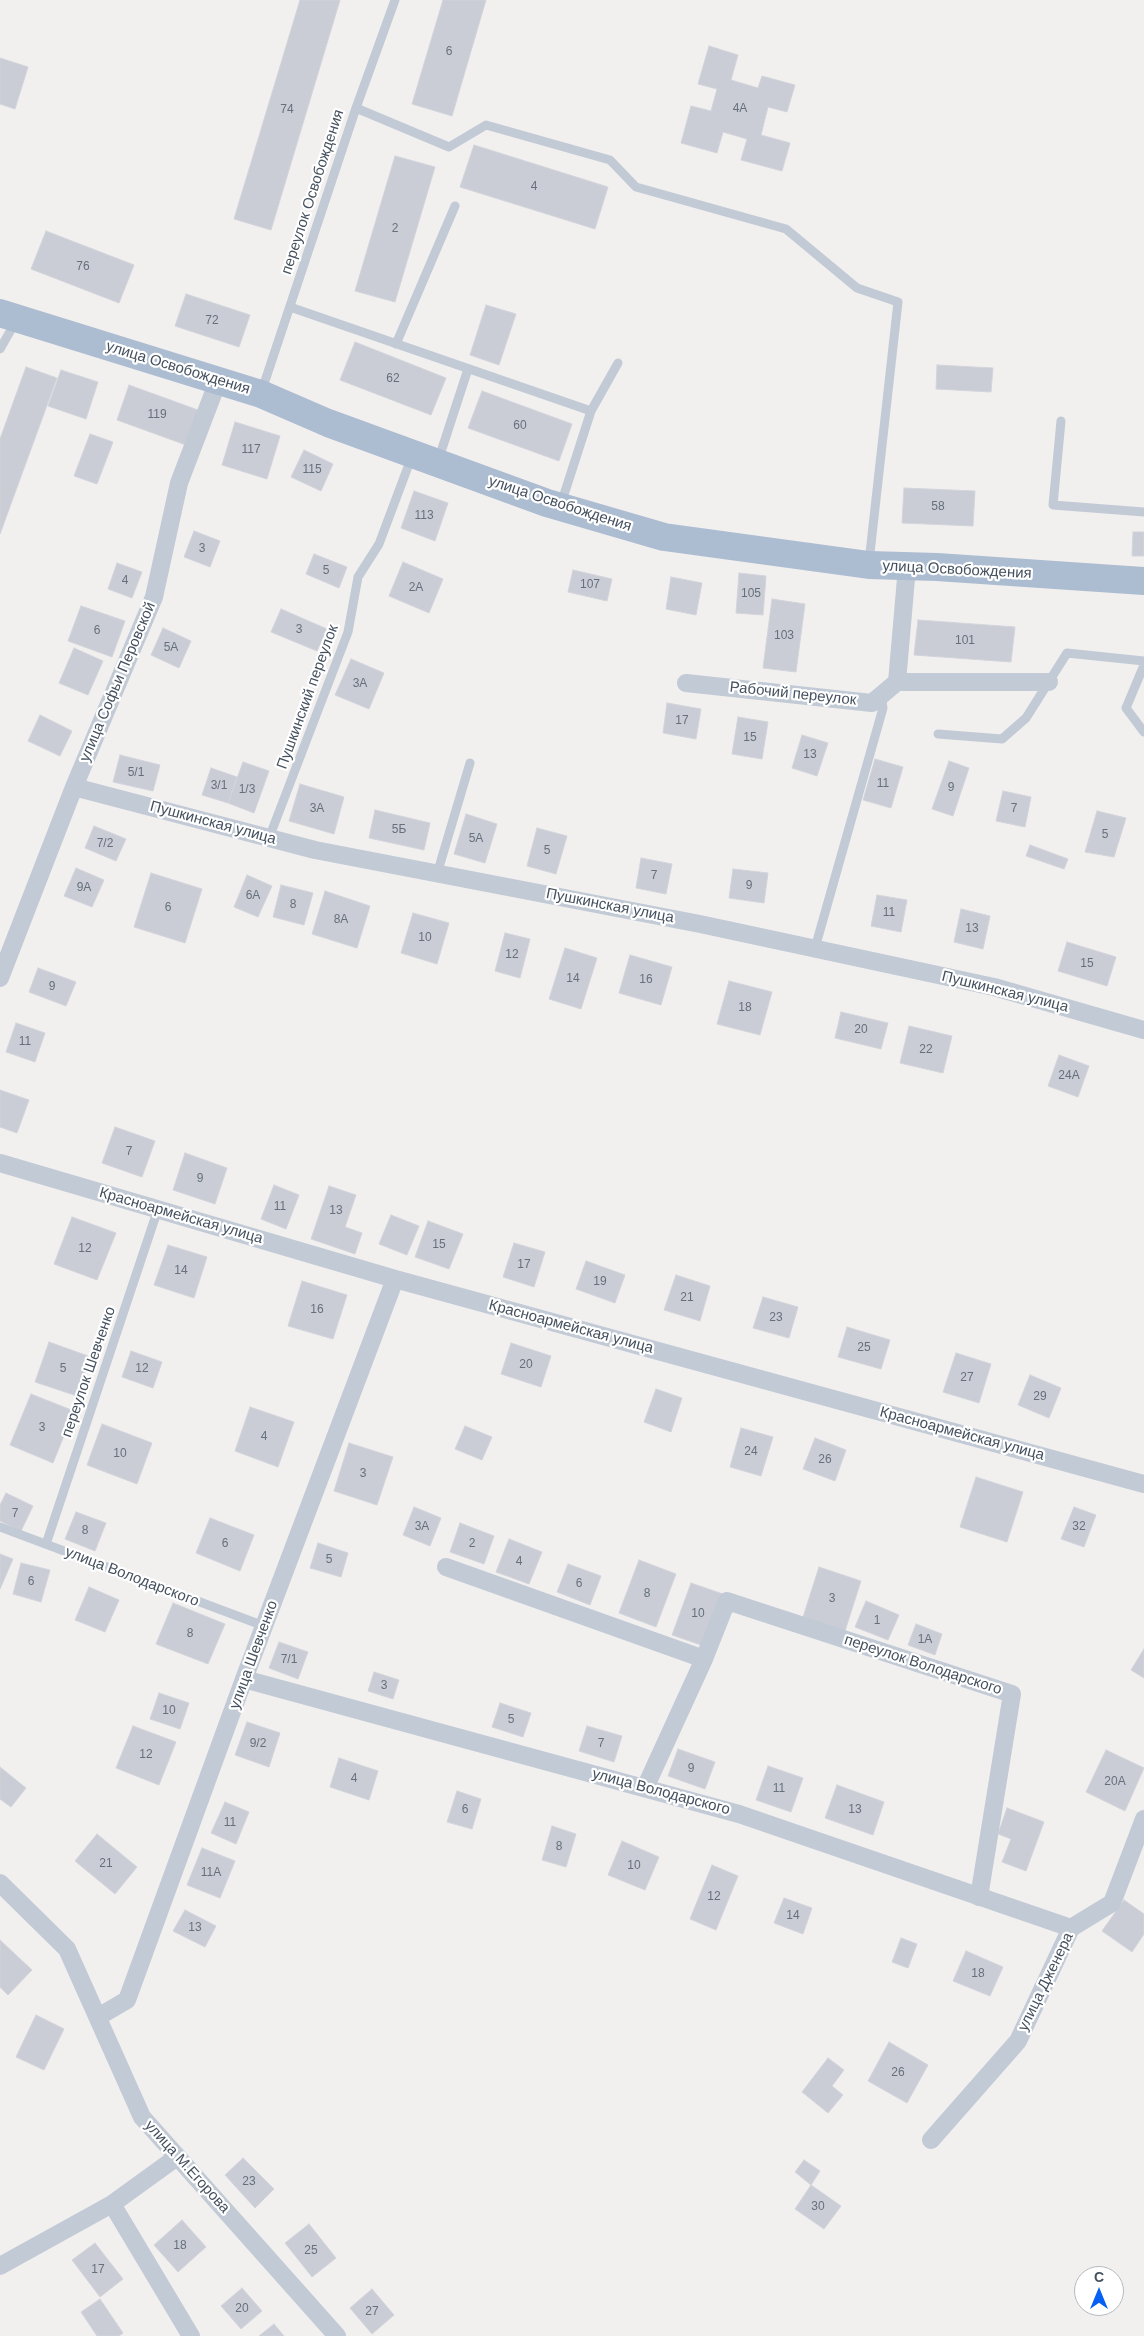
<!DOCTYPE html>
<meta charset="utf-8">
<style>
body{margin:0}
#map{position:relative;width:1144px;height:2336px;overflow:hidden;background:#f2efef;font-family:Helvetica,sans-serif}
canvas{display:block}
.north{position:absolute;left:1074px;top:2266px;width:50px;height:50px;box-sizing:border-box;background:#fff;border:1px solid #b5b9bf;border-radius:50%;rotate:0deg;font-size:14px;font-weight:700;line-height:20px;text-align:center;color:#45515f}
.north::after{content:'';display:block;margin:auto;width:18px;height:22px;background:#0660f4;clip-path:polygon(50% 0,100% 100%,50% 72%,0 100%)}
</style>
<div id="map">
<canvas width="1144" height="2336"></canvas>
<div class="north">С</div>
</div>
<script>
const g = document.querySelector('canvas').getContext('2d');
g.lineJoin = 'round';
function paint(path, color) { g.fillStyle = color; g.fill(path, 'evenodd'); }
const toPath = rows => new Path2D(rows.map(r => 'M' + r).join(''));
function stroke(path, color, width, dash) { g.strokeStyle = color; g.lineWidth = width; g.lineCap = dash ? 'butt' : 'round'; g.setLineDash(dash || []); g.stroke(path); }
function write(font, color, halo, rows, align = 'center') {
  g.font = font + ' Helvetica,sans-serif'; g.lineWidth = 4.5; g.setLineDash([]); g.textBaseline = 'middle'; g.strokeStyle = halo; g.fillStyle = color; for (const [text, x, y, turn = 0] of rows) {
    g.save(); g.translate(x, y); g.rotate((+turn || 0) * Math.PI / 180); g.textAlign = isNaN(turn) ? turn : align; if (halo) g.strokeText(text, 0, 0); g.fillText(text, 0, 0); g.restore();
  }
}
const building = toPath([
 [300,0,340,0,271,230,234,219,300,0],
 [443,0,486,0,452,116,412,104,443,0],
 [709,46,738,55,731,80,758,88,762,76,795,85,787,112,768,107,761,135,790,143,782,171,741,160,747,139,723,132,717,153,681,143,691,106,711,111,717,89,698,84,709,46],
 [0,58,28,67,15,109,0,104,0,58],
 [474,145,608,187,595,229,460,187,474,145],
 [395,156,435,167,395,302,355,291,395,156],
 [46,231,134,265,119,303,31,269,46,231],
 [186,294,250,315,239,347,175,326,186,294],
 [486,305,516,314,499,365,470,355,486,305],
 [355,342,446,378,431,415,340,380,355,342],
 [937,365,993,368,991,392,936,389,937,365],
 [26,367,57,378,0,534,0,439,26,367],
 [61,370,98,382,86,419,48,406,61,370],
 [129,385,198,410,186,445,117,420,129,385],
 [482,391,572,424,559,461,468,428,482,391],
 [235,422,280,436,267,479,222,465,235,422],
 [90,434,113,442,97,484,74,476,90,434],
 [304,450,333,464,321,491,291,477,304,450],
 [904,488,975,491,973,526,902,523,904,488],
 [414,491,448,503,435,541,401,528,414,491],
 [194,531,220,541,210,567,184,557,194,531],
 [1133,532,1144,532,1144,556,1132,556,1133,532],
 [314,554,347,567,339,588,306,574,314,554],
 [403,562,443,579,429,613,389,596,403,562],
 [117,563,142,572,132,598,108,589,117,563],
 [573,570,612,579,607,601,568,592,573,570],
 [739,573,766,576,763,615,736,613,739,573],
 [671,577,702,583,696,615,666,609,671,577],
 [772,599,805,604,796,672,763,668,772,599],
 [81,606,125,621,112,657,68,641,81,606],
 [281,609,327,629,317,651,271,632,281,609],
 [918,620,1015,627,1011,662,914,655,918,620],
 [163,628,191,641,179,668,151,655,163,628],
 [74,648,103,661,88,695,59,683,74,648],
 [351,659,384,673,369,709,335,695,351,659],
 [667,703,701,709,696,739,663,733,667,703],
 [40,715,72,731,60,756,28,741,40,715],
 [738,717,768,722,762,759,732,754,738,717],
 [802,735,828,743,817,776,792,768,802,735],
 [120,755,160,765,153,791,113,782,120,755],
 [875,759,903,767,891,808,863,800,875,759],
 [949,761,969,768,953,816,932,809,949,761],
 [243,762,269,771,254,813,228,803,243,762],
 [211,768,237,777,228,803,202,795,211,768],
 [300,784,344,797,334,834,289,821,300,784],
 [1003,791,1031,797,1025,827,996,821,1003,791],
 [375,810,430,823,424,850,369,838,375,810],
 [1097,811,1126,818,1114,857,1085,852,1097,811],
 [466,814,497,824,485,863,454,854,466,814],
 [94,826,126,839,116,861,85,848,94,826],
 [537,828,567,836,556,874,527,866,537,828],
 [1030,845,1068,859,1064,869,1026,856,1030,845],
 [641,858,672,864,666,894,636,888,641,858],
 [76,868,104,880,92,907,64,896,76,868],
 [733,869,768,873,764,903,729,898,733,869],
 [151,873,202,889,185,943,134,927,151,873],
 [247,875,272,886,258,917,234,907,247,875],
 [281,885,313,893,304,925,273,917,281,885],
 [325,891,370,906,357,948,312,934,325,891],
 [877,895,907,900,901,932,871,926,877,895],
 [961,909,990,916,983,949,954,942,961,909],
 [413,913,449,923,437,964,401,953,413,913],
 [505,933,530,939,520,978,495,971,505,933],
 [1067,942,1116,957,1107,986,1058,971,1067,942],
 [565,948,597,958,581,1009,549,999,565,948],
 [630,955,672,967,661,1005,619,993,630,955],
 [38,968,76,982,66,1006,29,992,38,968],
 [729,981,772,992,760,1035,717,1024,729,981],
 [841,1012,888,1023,881,1049,835,1038,841,1012],
 [16,1023,45,1033,35,1062,6,1052,16,1023],
 [909,1026,952,1036,943,1073,900,1063,909,1026],
 [1059,1055,1089,1066,1078,1097,1048,1086,1059,1055],
 [0,1090,29,1100,17,1133,0,1127,0,1090],
 [115,1127,155,1141,142,1177,102,1163,115,1127],
 [185,1153,227,1168,215,1204,173,1190,185,1153],
 [274,1185,299,1195,286,1229,261,1219,274,1185],
 [329,1186,356,1195,345,1227,362,1233,355,1254,311,1239,329,1186],
 [391,1215,419,1226,407,1255,379,1244,391,1215],
 [72,1217,116,1233,97,1280,54,1264,72,1217],
 [428,1221,463,1234,449,1269,415,1257,428,1221],
 [514,1243,545,1252,534,1287,503,1277,514,1243],
 [168,1245,207,1257,194,1298,154,1285,168,1245],
 [586,1261,625,1275,615,1303,576,1289,586,1261],
 [676,1275,710,1286,700,1321,664,1310,676,1275],
 [302,1281,347,1295,333,1339,288,1326,302,1281],
 [763,1297,798,1307,789,1338,753,1328,763,1297],
 [847,1327,890,1340,881,1369,838,1357,847,1327],
 [49,1342,91,1357,77,1396,35,1382,49,1342],
 [511,1343,551,1356,541,1387,501,1374,511,1343],
 [131,1351,162,1362,153,1388,122,1377,131,1351],
 [956,1353,991,1364,979,1403,943,1392,956,1353],
 [1030,1375,1061,1388,1049,1418,1018,1405,1030,1375],
 [656,1389,682,1398,671,1432,644,1422,656,1389],
 [31,1394,74,1411,53,1463,10,1445,31,1394],
 [250,1407,294,1422,278,1467,235,1451,250,1407],
 [102,1424,152,1443,137,1484,87,1465,102,1424],
 [465,1426,492,1437,482,1460,455,1449,465,1426],
 [741,1428,773,1437,761,1476,730,1467,741,1428],
 [815,1438,846,1450,835,1481,803,1469,815,1438],
 [349,1443,393,1457,377,1505,334,1491,349,1443],
 [976,1477,1023,1492,1007,1542,960,1527,976,1477],
 [6,1493,33,1506,21,1531,0,1521,0,1505,6,1493],
 [414,1507,441,1518,430,1546,403,1535,414,1507],
 [1074,1507,1096,1515,1084,1547,1061,1539,1074,1507],
 [76,1512,106,1523,95,1551,65,1539,76,1512],
 [210,1518,254,1535,240,1571,196,1553,210,1518],
 [460,1523,494,1536,484,1564,450,1552,460,1523],
 [509,1539,542,1552,529,1584,496,1572,509,1539],
 [318,1543,348,1553,341,1577,310,1568,318,1543],
 [0,1554,13,1559,0,1589,0,1554],
 [639,1560,676,1574,656,1627,619,1613,639,1560],
 [21,1563,50,1570,41,1602,13,1594,21,1563],
 [568,1564,601,1576,590,1605,557,1592,568,1564],
 [819,1567,861,1581,845,1631,803,1617,819,1567],
 [691,1583,723,1594,704,1646,672,1635,691,1583],
 [89,1587,119,1600,105,1632,75,1620,89,1587],
 [866,1601,899,1615,888,1640,855,1627,866,1601],
 [173,1603,225,1624,208,1664,156,1644,173,1603],
 [916,1624,942,1634,935,1655,908,1645,916,1624],
 [279,1642,308,1652,298,1679,269,1668,279,1642],
 [1144,1649,1144,1678,1131,1670,1144,1649],
 [374,1672,399,1680,393,1699,368,1691,374,1672],
 [159,1693,189,1703,180,1729,150,1719,159,1693],
 [500,1703,531,1713,523,1737,492,1727,500,1703],
 [247,1722,280,1733,269,1767,235,1755,247,1722],
 [133,1726,176,1742,159,1785,116,1768,133,1726],
 [587,1726,622,1736,614,1762,579,1751,587,1726],
 [678,1749,715,1762,705,1789,668,1776,678,1749],
 [1106,1750,1144,1768,1125,1811,1086,1792,1106,1750],
 [339,1758,378,1771,369,1800,330,1787,339,1758],
 [768,1766,803,1778,791,1812,756,1800,768,1766],
 [0,1767,26,1788,11,1807,0,1799,0,1767],
 [837,1785,884,1802,873,1835,825,1818,837,1785],
 [457,1791,481,1799,472,1829,447,1822,457,1791],
 [225,1802,249,1812,236,1844,211,1833,225,1802],
 [1007,1808,1044,1822,1026,1871,1002,1862,1011,1839,998,1834,1007,1808],
 [552,1826,576,1834,566,1867,542,1860,552,1826],
 [97,1834,137,1867,115,1894,75,1861,97,1834],
 [622,1841,659,1857,645,1890,608,1875,622,1841],
 [202,1848,235,1861,220,1898,187,1885,202,1848],
 [712,1865,738,1876,716,1930,690,1919,712,1865],
 [784,1898,812,1908,803,1934,774,1923,784,1898],
 [1124,1900,1144,1914,1144,1934,1132,1952,1102,1931,1124,1900],
 [185,1910,216,1926,205,1947,173,1931,185,1910],
 [901,1938,917,1944,908,1968,892,1962,901,1938],
 [0,1940,32,1970,8,1995,0,1987,0,1940],
 [966,1951,1003,1967,990,1996,953,1981,966,1951],
 [36,2015,64,2029,44,2070,16,2057,36,2015],
 [889,2042,928,2065,907,2103,868,2081,889,2042],
 [828,2058,844,2070,832,2086,843,2095,828,2113,802,2092,828,2058],
 [243,2158,274,2189,255,2208,225,2175,243,2158],
 [804,2160,820,2171,811,2185,795,2172,804,2160],
 [811,2185,841,2206,824,2229,795,2209,811,2185],
 [182,2220,206,2247,178,2272,154,2245,182,2220],
 [309,2224,336,2258,312,2277,285,2243,309,2224],
 [95,2243,123,2279,100,2297,72,2260,95,2243],
 [242,2288,262,2311,241,2329,221,2306,242,2288],
 [372,2289,394,2315,372,2334,350,2308,372,2289],
 [100,2299,123,2333,119,2336,97,2336,81,2312,100,2299],
 [274,2324,284,2336,259,2336,274,2324]
]);
paint(building, '#cacdd5');
stroke(building, '#d2d4db', 1);
stroke(toPath([
 [356,108,449,147,486,125,610,160,636,187,786,229,857,288,898,302,869,562],
 [290,307,591,411],
 [396,344,455,206],
 [0,349,16,321],
 [262,390,356,108,395,0],
 [1061,421,1053,505,1144,512],
 [438,461,468,369],
 [561,504,591,411,618,363],
 [1144,665,1126,708,1144,732],
 [938,734,1002,739,1026,718,1067,653,1144,661],
 [269,838,348,632,358,577,379,544,412,456],
 [437,874,470,763],
 [815,948,883,708,881,695],
 [0,1527,264,1626],
 [46,1544,158,1209]
]), '#c1cad5', 9);
stroke(toPath([
 [897,682,1049,682],
 [686,683,872,703,897,682,907,567],
 [74,787,315,850,700,924,994,987,1144,1030],
 [0,978,74,787,154,597,179,483,218,381],
 [0,1163,395,1279,1144,1484],
 [446,1567,704,1659,727,1601,1012,1694,979,1897],
 [244,1679,739,1814,1071,1928],
 [645,1788,704,1659],
 [0,1883,67,1949,142,2117,337,2336],
 [98,2017,127,2000,244,1679,395,1279],
 [931,2140,1018,2041,1071,1928,1112,1903,1144,1819],
 [112,2204,191,2336],
 [0,2266,112,2204,177,2157]
]), '#c1cad5', 18);
stroke(toPath([
 [0,313,261,394,328,423,547,503,664,537,869,565,937,567,1144,581]
]), '#acbcd1', 28);
write('12px', '#66707c', null, [
 ["6",449,52],
 ["4А",740,109],
 ["74",287,110],
 ["4",534,187],
 ["2",395,229],
 ["76",83,267],
 ["72",212,321],
 ["62",393,379],
 ["119",157,415],
 ["60",520,426],
 ["117",251,450],
 ["115",312,470],
 ["58",938,507],
 ["113",424,516],
 ["3",202,549],
 ["5",326,571],
 ["4",125,581],
 ["107",590,585],
 ["2А",416,588],
 ["105",751,594],
 ["3",299,630],
 ["6",97,631],
 ["103",784,636],
 ["101",965,641],
 ["5А",171,648],
 ["3А",360,684],
 ["17",682,721],
 ["15",750,738],
 ["13",810,755],
 ["5/1",136,773],
 ["11",883,784],
 ["3/1",219,786],
 ["9",951,788],
 ["1/3",247,790],
 ["3А",317,809],
 ["7",1014,809],
 ["5Б",399,830],
 ["5",1105,835],
 ["5А",476,839],
 ["7/2",105,844],
 ["5",547,851],
 ["7",654,876],
 ["9",749,886],
 ["9А",84,888],
 ["6А",253,896],
 ["8",293,905],
 ["6",168,908],
 ["11",889,913],
 ["8А",341,920],
 ["13",972,929],
 ["10",425,938],
 ["12",512,955],
 ["15",1087,964],
 ["14",573,979],
 ["16",646,980],
 ["9",52,987],
 ["18",745,1008],
 ["20",861,1030],
 ["11",25,1042],
 ["22",926,1050],
 ["24А",1069,1076],
 ["7",129,1152],
 ["9",200,1179],
 ["11",280,1207],
 ["13",336,1211],
 ["15",439,1245],
 ["12",85,1249],
 ["17",524,1265],
 ["14",181,1271],
 ["19",600,1282],
 ["21",687,1298],
 ["16",317,1310],
 ["23",776,1318],
 ["25",864,1348],
 ["20",526,1365],
 ["5",63,1369],
 ["12",142,1369],
 ["27",967,1378],
 ["29",1040,1397],
 ["3",42,1428],
 ["4",264,1437],
 ["24",751,1452],
 ["10",120,1454],
 ["26",825,1460],
 ["3",363,1474],
 ["7",15,1514],
 ["3А",422,1527],
 ["32",1079,1527],
 ["8",85,1531],
 ["6",225,1544],
 ["2",472,1544],
 ["5",329,1560],
 ["4",519,1562],
 ["6",31,1582],
 ["6",579,1584],
 ["8",647,1594],
 ["3",832,1599],
 ["10",698,1614],
 ["1",877,1621],
 ["8",190,1634],
 ["1А",925,1640],
 ["7/1",289,1660],
 ["3",384,1686],
 ["10",169,1711],
 ["5",511,1720],
 ["9/2",258,1744],
 ["7",601,1744],
 ["12",146,1755],
 ["9",691,1769],
 ["4",354,1779],
 ["20А",1115,1782],
 ["11",779,1789],
 ["6",465,1810],
 ["13",855,1810],
 ["11",230,1823],
 ["8",559,1847],
 ["21",106,1864],
 ["10",634,1866],
 ["11А",211,1873],
 ["12",714,1897],
 ["14",793,1916],
 ["13",195,1928],
 ["18",978,1974],
 ["26",898,2073],
 ["23",249,2182],
 ["30",818,2207],
 ["18",180,2246],
 ["25",311,2251],
 ["17",98,2270],
 ["20",242,2309],
 ["27",372,2312]
]);
write('15px', '#45515f', '#fff', [
 ["переулок Освобождения",313,192,-72],
 ["улица Освобождения",178,368,17],
 ["улица Освобождения",560,504,18],
 ["улица Освобождения",957,570,3],
 ["улица Софьи Перовской",118,682,-67],
 ["Рабочий переулок",793,694,6],
 ["Пушкинский переулок",308,697,-70],
 ["Пушкинская улица",213,823,15],
 ["Пушкинская улица",610,906,11],
 ["Пушкинская улица",1005,992,14],
 ["Красноармейская улица",181,1216,16],
 ["Красноармейская улица",571,1327,15],
 ["переулок Шевченко",89,1372,-71],
 ["Красноармейская улица",962,1434,15],
 ["улица Володарского",132,1577,21],
 ["улица Шевченко",254,1655,-70],
 ["переулок Володарского",923,1665,18],
 ["улица Володарского",661,1792,15],
 ["улица Дженера",1046,1982,-64],
 ["улица М.Егорова",187,2167,48]
]);
</script>
